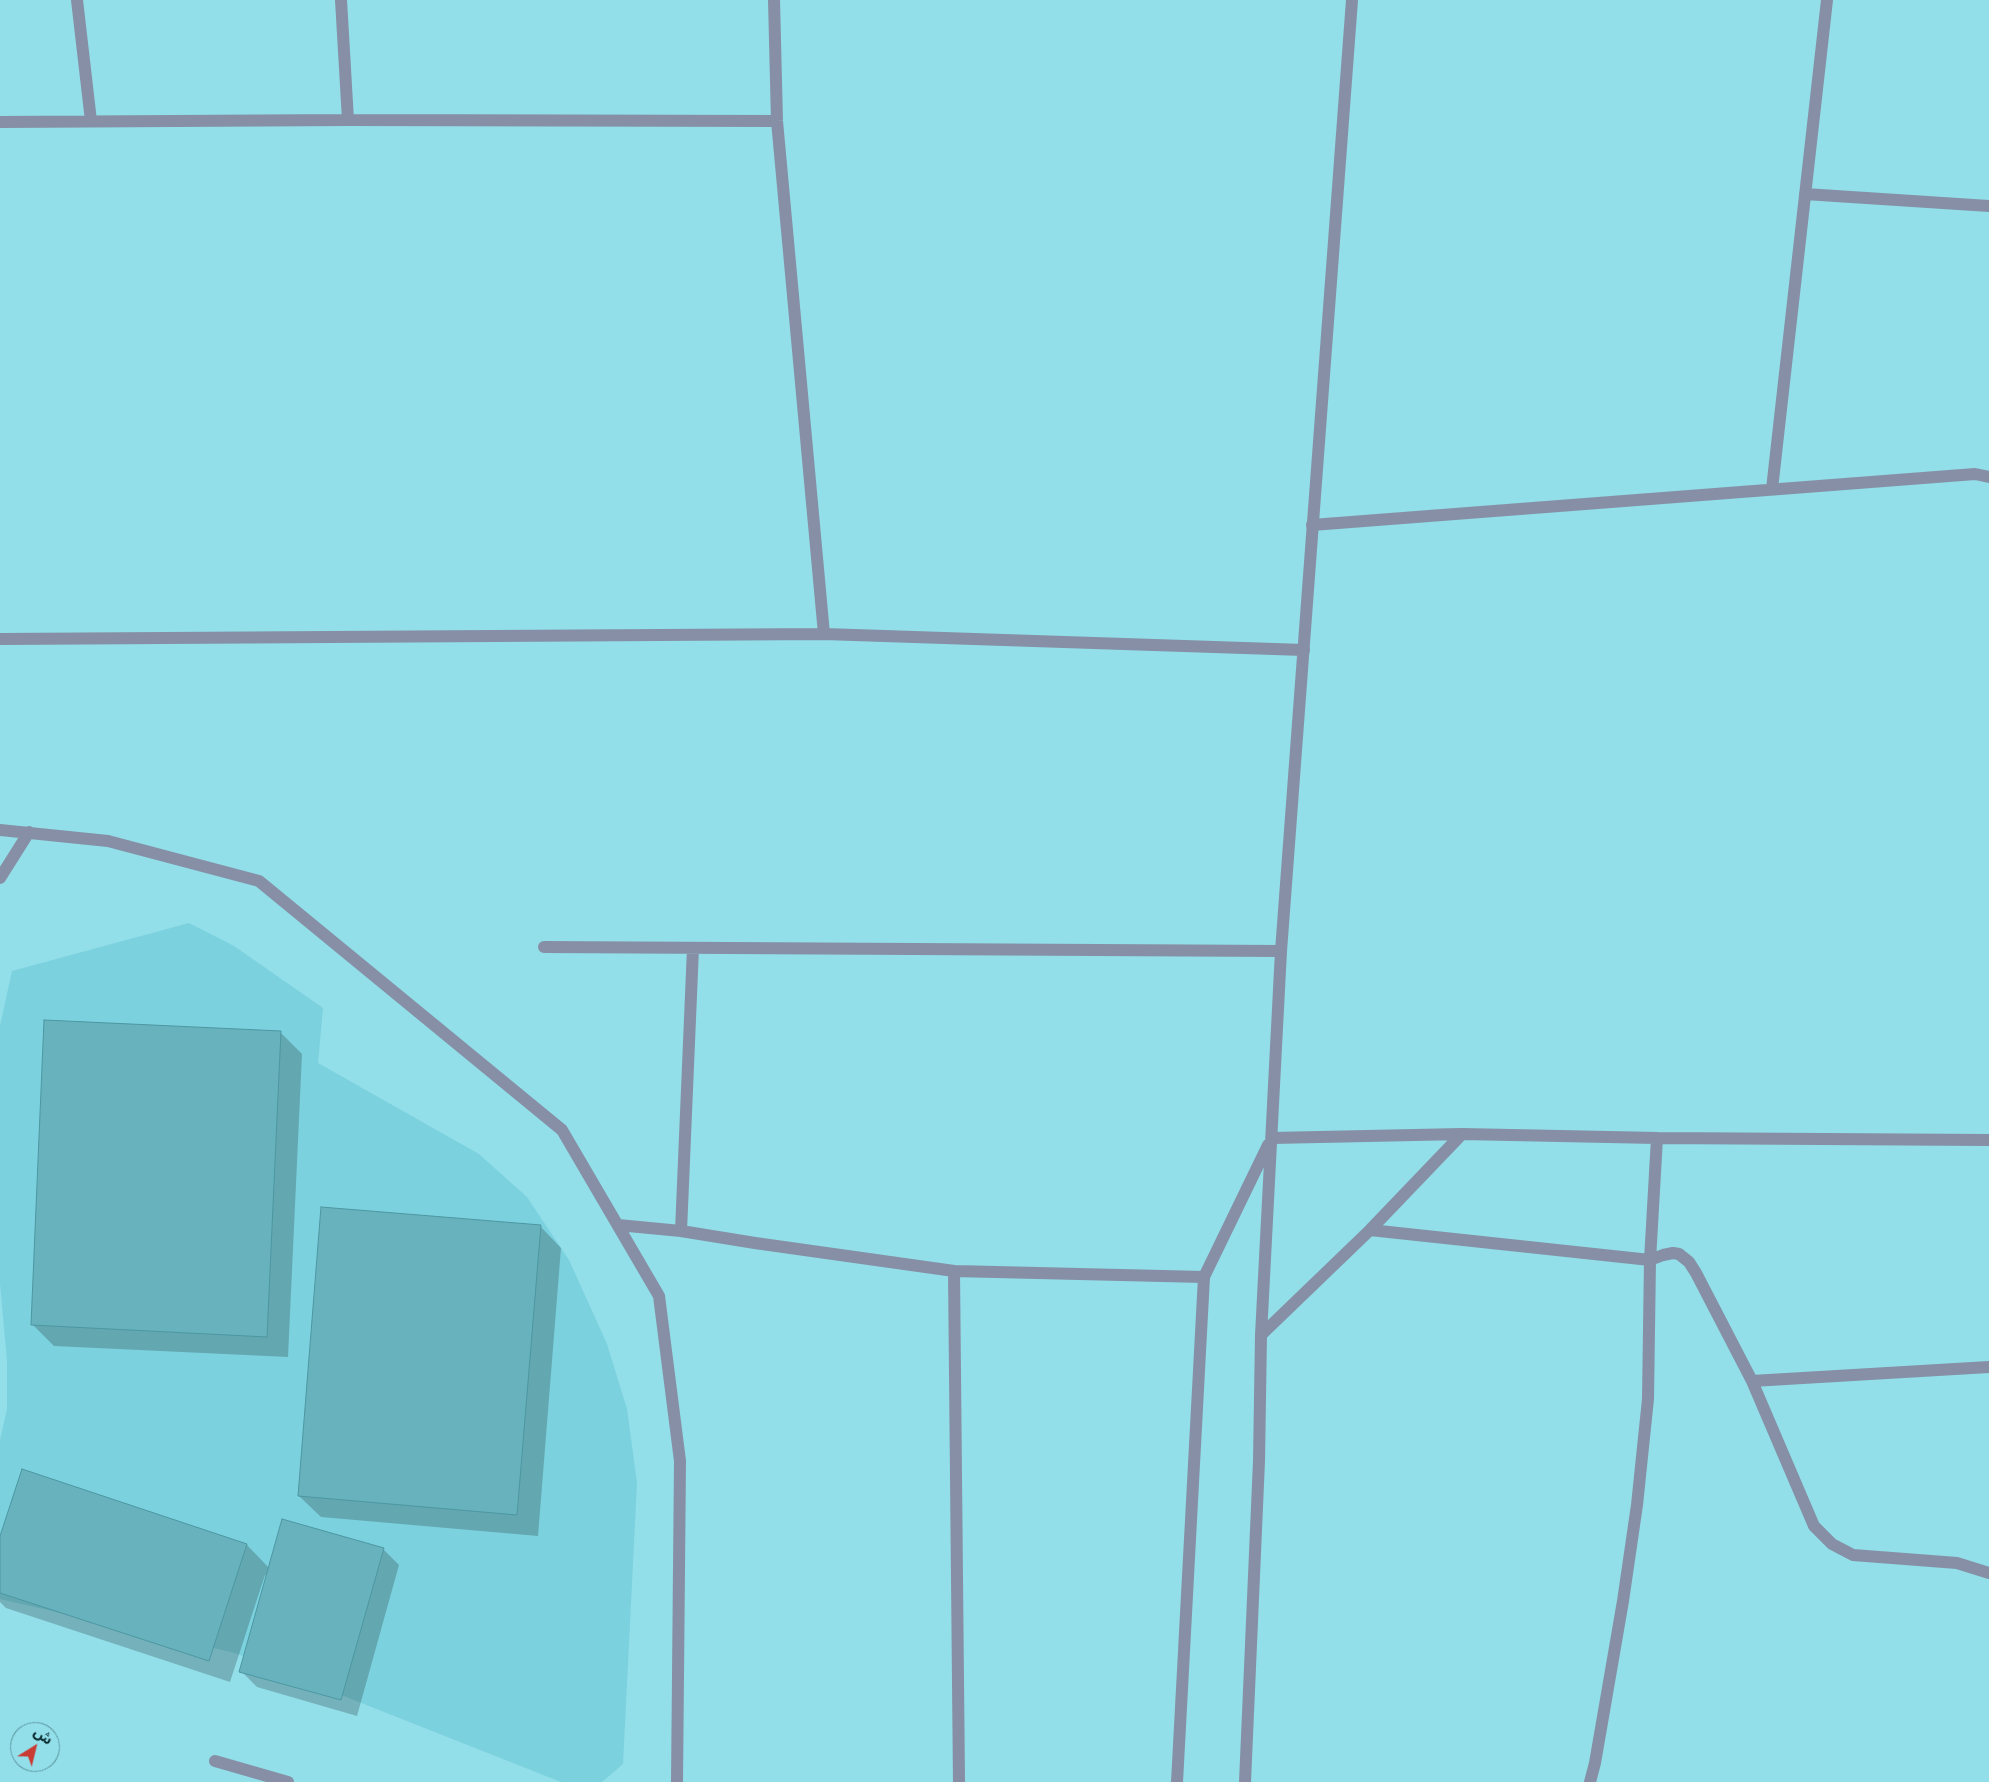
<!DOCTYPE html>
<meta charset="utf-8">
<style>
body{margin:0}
#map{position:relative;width:1989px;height:1782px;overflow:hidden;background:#92dee9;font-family:"Roboto Condensed","Noto Sans Arabic",sans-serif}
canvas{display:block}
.north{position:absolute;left:10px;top:1722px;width:50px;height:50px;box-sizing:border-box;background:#92dee9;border:1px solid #5a959d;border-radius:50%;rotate:36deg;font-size:14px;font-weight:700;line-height:20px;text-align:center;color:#07282c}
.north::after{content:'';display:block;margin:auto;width:18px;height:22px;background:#c93b33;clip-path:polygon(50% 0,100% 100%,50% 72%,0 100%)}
</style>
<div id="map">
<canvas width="1989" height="1782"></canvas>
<div class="north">ش</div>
</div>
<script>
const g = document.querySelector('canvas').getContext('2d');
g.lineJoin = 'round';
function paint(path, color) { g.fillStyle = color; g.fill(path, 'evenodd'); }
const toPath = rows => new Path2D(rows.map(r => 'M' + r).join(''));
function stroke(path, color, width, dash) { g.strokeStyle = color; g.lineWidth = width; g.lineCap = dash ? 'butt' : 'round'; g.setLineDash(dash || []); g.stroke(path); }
paint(toPath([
 [189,923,234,946,323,1008,318,1063,479,1154,527,1197,569,1260,607,1344,627,1409,637,1483,623,1764,602,1782,561,1782,235,1653,0,1599,0,1440,7,1409,7,1361,0,1284,0,1026,12,971]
]), '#7cd1de');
paint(toPath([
 [280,1032,302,1054,288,1357,54,1346,32,1324],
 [540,1226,561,1248,538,1536,321,1517,299,1496],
 [23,1471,247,1545,269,1568,383,1549,399,1565,357,1716,257,1687,241,1671,267,1576,265,1575,230,1682,6,1608,0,1602,0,1540]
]), '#0003');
const building = toPath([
 [44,1020,281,1031,267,1337,31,1325,44,1020],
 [321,1207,541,1225,517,1515,298,1496,321,1207],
 [22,1469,247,1544,209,1661,0,1593,0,1536,22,1469],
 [282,1519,384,1548,341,1700,239,1672,282,1519]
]);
paint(building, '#67b2bd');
stroke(building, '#4c97a2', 1);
stroke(toPath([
 [215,1761,288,1782]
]), '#868fa5', 12);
stroke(toPath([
 [77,0,91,121],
 [341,0,348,120],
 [774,0,777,121,824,634],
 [0,122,348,120,777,121],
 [1805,194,1989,206],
 [1772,489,1827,0],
 [1312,525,1975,474,1989,477],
 [0,639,824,634,1304,650],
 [0,830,108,841,259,881,562,1130,659,1296,680,1461,677,1782],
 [0,878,29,832],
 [544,947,1281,951],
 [1272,1138,1462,1134,1657,1138,1989,1140],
 [618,1225,681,1231,755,1243,954,1271],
 [1370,1230,1650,1260,1663,1255,1673,1253,1679,1254,1689,1262,1696,1273,1752,1381,1814,1526,1832,1544,1853,1555,1957,1563,1989,1573],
 [681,1231,693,948],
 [1261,1335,1370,1230,1462,1134],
 [1752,1381,1989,1367],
 [959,1782,954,1271,1204,1277],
 [1590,1782,1595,1763,1623,1601,1637,1505,1648,1399,1650,1260,1657,1138]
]), '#868fa5', 12);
stroke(toPath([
 [1177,1782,1204,1277,1268,1145],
 [1245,1782,1259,1461,1261,1335,1281,951,1352,0]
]), '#868fa5', 12);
</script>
